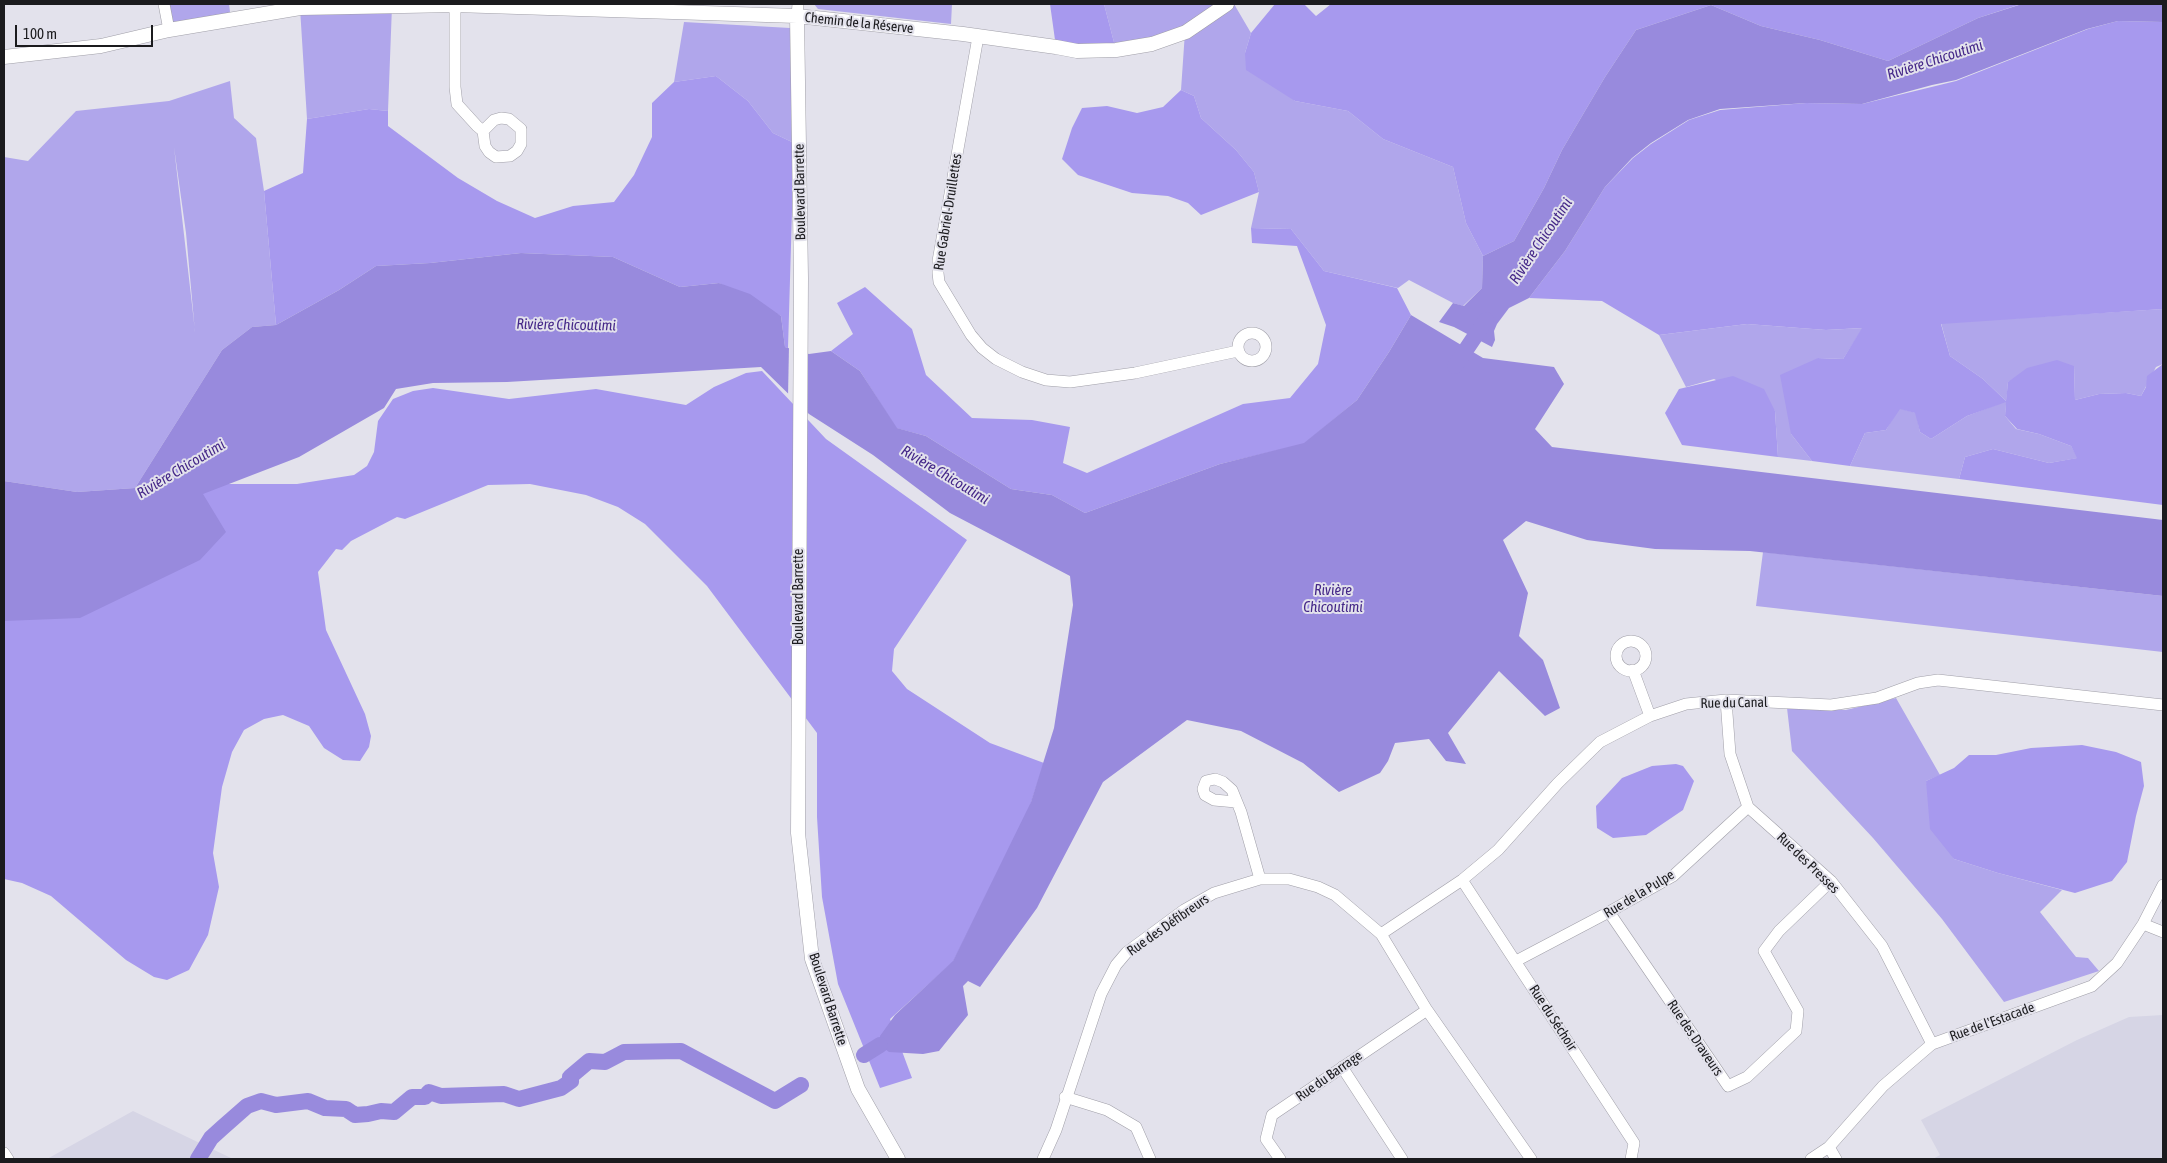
<!DOCTYPE html>
<meta charset="utf-8">
<style>
body{margin:0}
#map{position:relative;width:2167px;height:1163px;overflow:hidden;background:#e3e2ec;font-family:"Asap Condensed",sans-serif}
canvas{display:block}
.frame{position:absolute;inset:0;border:5px solid #1b1b1e;pointer-events:none}
.scale{position:absolute;left:15px;top:25px;width:138px;height:22px;box-sizing:border-box;border:2px solid #1b1b1e;border-top:0;padding-left:6px;font-size:15px;line-height:18px;white-space:nowrap;color:#1b1b1e;-webkit-text-stroke:4px #e3e2ec;paint-order:stroke}
</style>
<div id="map">
<canvas width="2167" height="1163"></canvas>
<div class="frame"></div>
<div class="scale">100 m</div>
</div>
<script>
const g = document.querySelector('canvas').getContext('2d');
g.lineJoin = 'round';
function paint(path, color) { g.fillStyle = color; g.fill(path, 'evenodd'); }
const toPath = rows => new Path2D(rows.map(r => 'M' + r).join(''));
function stroke(path, color, width, dash) { g.strokeStyle = color; g.lineWidth = width; g.lineCap = dash ? 'butt' : 'round'; g.setLineDash(dash || []); g.stroke(path); }
function write(font, color, halo, rows, align = 'center') {
  g.font = font + ' "Asap Condensed",sans-serif'; g.lineWidth = 4; g.setLineDash([]); g.textBaseline = 'middle'; g.strokeStyle = halo; g.fillStyle = color; for (const [text, x, y, turn = 0] of rows) {
    g.save(); g.translate(x, y); g.rotate((+turn || 0) * Math.PI / 180); g.textAlign = isNaN(turn) ? turn : align; if (halo) g.strokeText(text, 0, 0); g.fillText(text, 0, 0); g.restore();
  }
}
paint(toPath([
 [2163,1015,2163,1159,1933,1159,1940,1155,1921,1120,2077,1040,2129,1017],
 [133,1111,233,1159,47,1159]
]), '#d6d5e5');
paint(toPath([
 [164,4,229,4,231,20,169,30],
 [814,4,952,4,951,24,818,9],
 [1104,4,1234,4,1251,33,1245,53,1295,101,1348,111,1383,139,1453,167,1466,223,1483,256,1482,288,1463,306,1453,303,1409,280,1398,288,1324,271,1291,229,1251,228,1259,192,1254,172,1236,150,1201,118,1194,96,1181,90,1185,32,1116,50],
 [392,6,388,111,369,109,307,119,300,8],
 [684,22,790,28,794,143,773,133,748,101,716,76,674,82],
 [230,81,234,118,256,138,264,191,276,325,252,327,222,350,135,488,77,492,4,481,4,157,28,161,76,111,169,101],
 [174,147,186,233,195,332,195,331],
 [2163,309,2163,364,2156,367,2141,396,2126,393,2099,394,2075,400,2074,366,2008,382,2005,416,2016,429,2039,434,2071,446,2078,458,2049,463,1993,449,1965,457,1959,479,1850,466,1865,433,1886,430,1899,408,1916,413,1920,432,1931,439,1967,416,2006,401,1983,379,1950,356,1941,323],
 [1747,324,1826,330,1863,328,1843,359,1818,358,1791,434,1812,461,1778,457,1775,411,1714,379,1686,387,1659,335],
 [1763,552,2163,596,2163,652,1756,606],
 [1896,698,1940,775,1926,781,1954,859,1998,873,2062,890,2040,912,2076,957,2088,958,2099,971,2004,1002,1942,919,1873,838,1792,751,1787,708,1846,710]
]), '#b0a6eb');
paint(toPath([
 [1050,4,1104,4,1116,50,1056,47],
 [1275,4,1304,4,1316,16,1331,4,2021,4,1978,18,1888,61,1820,40,1761,26,1711,5,1636,30,1605,77,1562,150,1544,188,1514,241,1483,256,1466,223,1453,167,1383,139,1348,111,1295,101,1246,70,1245,53,1251,33],
 [2118,21,2163,22,2163,309,1941,324,1950,356,1983,379,2006,401,2008,382,2027,368,2057,360,2074,366,2075,400,2099,394,2126,393,2141,396,2146,387,2147,376,2163,364,2163,505,1959,479,1965,457,1993,449,2049,463,2077,458,2071,446,2039,434,2017,429,2005,416,2006,402,1967,416,1931,439,1920,432,1915,413,1900,409,1886,430,1865,433,1850,466,1812,461,1791,434,1780,375,1818,358,1843,359,1862,328,1826,330,1747,324,1659,335,1602,301,1529,298,1565,251,1605,187,1633,158,1651,144,1689,120,1720,110,1806,103,1862,104,1956,81,2088,29],
 [716,76,748,101,773,133,794,143,788,348,785,347,781,316,719,283,680,287,613,257,521,253,430,263,376,266,339,290,276,325,264,191,303,173,307,119,369,109,388,111,388,126,458,178,497,201,535,218,573,206,614,202,634,175,652,137,652,103,674,82],
 [1181,90,1194,96,1201,118,1236,150,1254,172,1259,192,1201,215,1188,203,1168,196,1132,193,1078,175,1062,159,1072,128,1082,108,1107,106,1137,113,1163,107],
 [1251,228,1291,229,1324,271,1397,288,1411,315,1389,352,1357,400,1304,444,1220,464,1085,513,1052,495,1011,489,926,436,896,428,860,371,831,351,853,334,837,303,865,287,912,329,926,375,972,418,1032,420,1070,427,1063,463,1087,473,1243,404,1290,398,1318,364,1326,325,1297,246,1252,243],
 [762,371,826,439,967,540,894,649,892,671,907,689,990,743,1044,763,1029,809,953,962,890,1019,912,1078,880,1088,838,984,822,897,817,817,817,733,707,586,645,524,618,507,586,495,530,484,488,485,405,519,397,517,351,541,342,550,336,549,318,572,326,630,365,714,371,736,369,747,360,761,343,760,324,748,309,726,283,715,264,719,244,730,232,752,222,787,213,853,219,887,208,935,189,970,167,980,154,977,126,960,51,896,22,883,4,879,4,585,214,484,297,484,354,475,367,466,374,452,378,421,393,399,413,391,433,388,509,399,596,389,686,405,714,387,746,373],
 [1733,376,1764,389,1775,411,1778,457,1682,445,1665,413,1679,389],
 [2082,745,2116,752,2141,762,2144,786,2136,816,2127,862,2112,881,2075,893,1998,873,1954,859,1930,829,1926,781,1954,768,1969,755,1996,755,2031,748],
 [1676,764,1683,766,1694,781,1683,810,1646,835,1613,838,1597,828,1596,806,1622,778,1652,766]
]), '#a799ee');
paint(toPath([
 [2022,4,2163,4,2163,22,2118,21,2087,29,1956,80,1932,85,1862,104,1806,103,1720,109,1688,120,1651,143,1632,158,1605,187,1565,251,1529,298,1509,308,1497,324,1494,331,1495,340,1492,347,1454,327,1439,322,1453,303,1464,306,1482,288,1483,256,1514,241,1544,188,1562,150,1605,77,1636,30,1711,5,1761,26,1820,40,1888,61,1978,18],
 [521,253,613,257,680,287,719,283,750,294,781,316,785,347,809,354,831,351,860,371,897,428,926,436,1011,489,1052,495,1085,513,1220,464,1304,443,1357,400,1389,352,1411,315,1483,358,1554,367,1564,384,1535,429,1552,447,2163,520,2163,596,1750,551,1655,549,1587,540,1526,521,1503,540,1528,593,1519,636,1543,660,1560,708,1545,716,1499,671,1448,733,1466,764,1446,761,1429,739,1395,743,1388,761,1380,773,1339,792,1303,763,1241,731,1187,720,1103,782,1037,908,980,987,968,981,963,986,968,1015,939,1051,923,1054,889,1052,880,1045,880,1036,895,1015,953,961,1031,802,1054,728,1073,605,1070,576,950,513,873,455,809,414,761,367,507,382,433,383,396,389,384,408,299,457,203,494,226,532,200,560,80,618,4,621,4,481,77,492,135,488,222,350,252,327,276,325,339,290,376,266,430,263]
]), '#988add');
paint(toPath([
 [789,346,802,350,806,415,788,397]
]), '#e3e2ec');
stroke(toPath([
 [1455,366,1486,320],
 [864,1055,880,1045],
 [198,1159,211,1138,222,1128,247,1106,261,1101,276,1105,308,1101,325,1108,346,1109,355,1115,368,1114,381,1111,394,1112,412,1097,425,1097,429,1092,441,1096,504,1094,519,1099,561,1088,571,1081,570,1077,589,1061,605,1062,624,1052,681,1051,775,1101,801,1085]
]), '#988add', 16);
const minor = toPath([
 [164,4,169,30],
 [455,4,455,87,457,104,477,126,483,131,485,146,489,152,496,157,510,156,517,151,521,144,521,129,509,119,501,118,494,120,483,131],
 [797,16,798,4],
 [978,37,938,261,938,273,939,282,971,335,982,348,996,359,1022,372,1046,380,1070,382,1135,373,1238,351],
 '1238 347a14 14 0 1 1 28 0a14 14 0 1 1-28 0Z',
 '1616 656a15 15 0 1 1 30 0a15 15 0 1 1-30 0Z',
 [1633,670,1650,716],
 [1726,700,1730,754,1748,807,1831,881,1882,946,1932,1044],
 [1236,802,1214,800,1205,795,1203,789,1206,781,1215,779,1223,782,1232,790,1241,812,1260,879],
 [1462,880,1634,1143,1631,1159],
 [1609,912,1728,1086,1747,1077,1796,1031,1798,1011,1764,951,1779,931,1831,881],
 [2143,924,2163,932],
 [1381,934,1462,880,1498,850,1558,783,1600,742,1650,716,1686,704,1726,700,1831,705,1877,698,1918,683,1938,680,2163,705],
 [1516,961,1609,912,1673,876,1748,807],
 [1342,1067,1402,1159],
 [1065,1097,1107,1110,1136,1127,1150,1159],
 [1829,1147,1836,1159],
 [4,1153,8,1159],
 [1043,1159,1056,1130,1101,994,1116,965,1127,952,1184,910,1214,893,1260,879,1289,879,1318,887,1335,895,1381,934,1427,1010,1531,1159],
 [1280,1159,1266,1139,1272,1115,1427,1010],
 [1811,1159,1829,1147,1883,1086,1932,1044,2092,986,2117,963,2143,924,2163,885]
]);
const tertiary = toPath([
 [797,16,801,278,798,833,812,959,858,1089,898,1159],
 [4,57,101,46,169,30,300,8,455,5,797,16,963,34,1056,47,1077,51,1116,50,1152,44,1186,32,1227,4]
]);
stroke(minor, '#a09fa8', 12);
stroke(tertiary, '#a09fa8', 15);
stroke(minor, '#fff', 11);
stroke(tertiary, '#fff', 14);
write('14px', '#1b1b1e', '#e3e2ec', [
 ["Chemin de la Réserve",859,23,6],
 ["Boulevard Barrette",800,192,-91],
 ["Rue Gabriel-Druillettes",948,212,-81],
 ["Boulevard Barrette",799,597,-90],
 ["Rue du Canal",1734,703,-1],
 ["Rue des Presses",1808,863,44],
 ["Rue de la Pulpe",1639,894,-31],
 ["Rue des Défibreurs",1168,925,-35],
 ["Boulevard Barrette",828,999,72],
 ["Rue du Séchoir",1553,1018,57],
 ["Rue de l'Estacade",1992,1022,-20],
 ["Rue des Draveurs",1695,1038,56],
 ["Rue du Barrage",1329,1076,-35]
]);
write('italic 15px', '#442788', '#e3e2ec', [
 ["Rivière Chicoutimi",1935,60,-18],
 ["Rivière Chicoutimi",1541,241,-56],
 ["Rivière Chicoutimi",566,325,1],
 ["Rivière Chicoutimi",181,469,-31],
 ["Rivière Chicoutimi",945,475,31],
 ["Rivière",1333,590],
 ["Chicoutimi",1333,607]
]);
</script>
